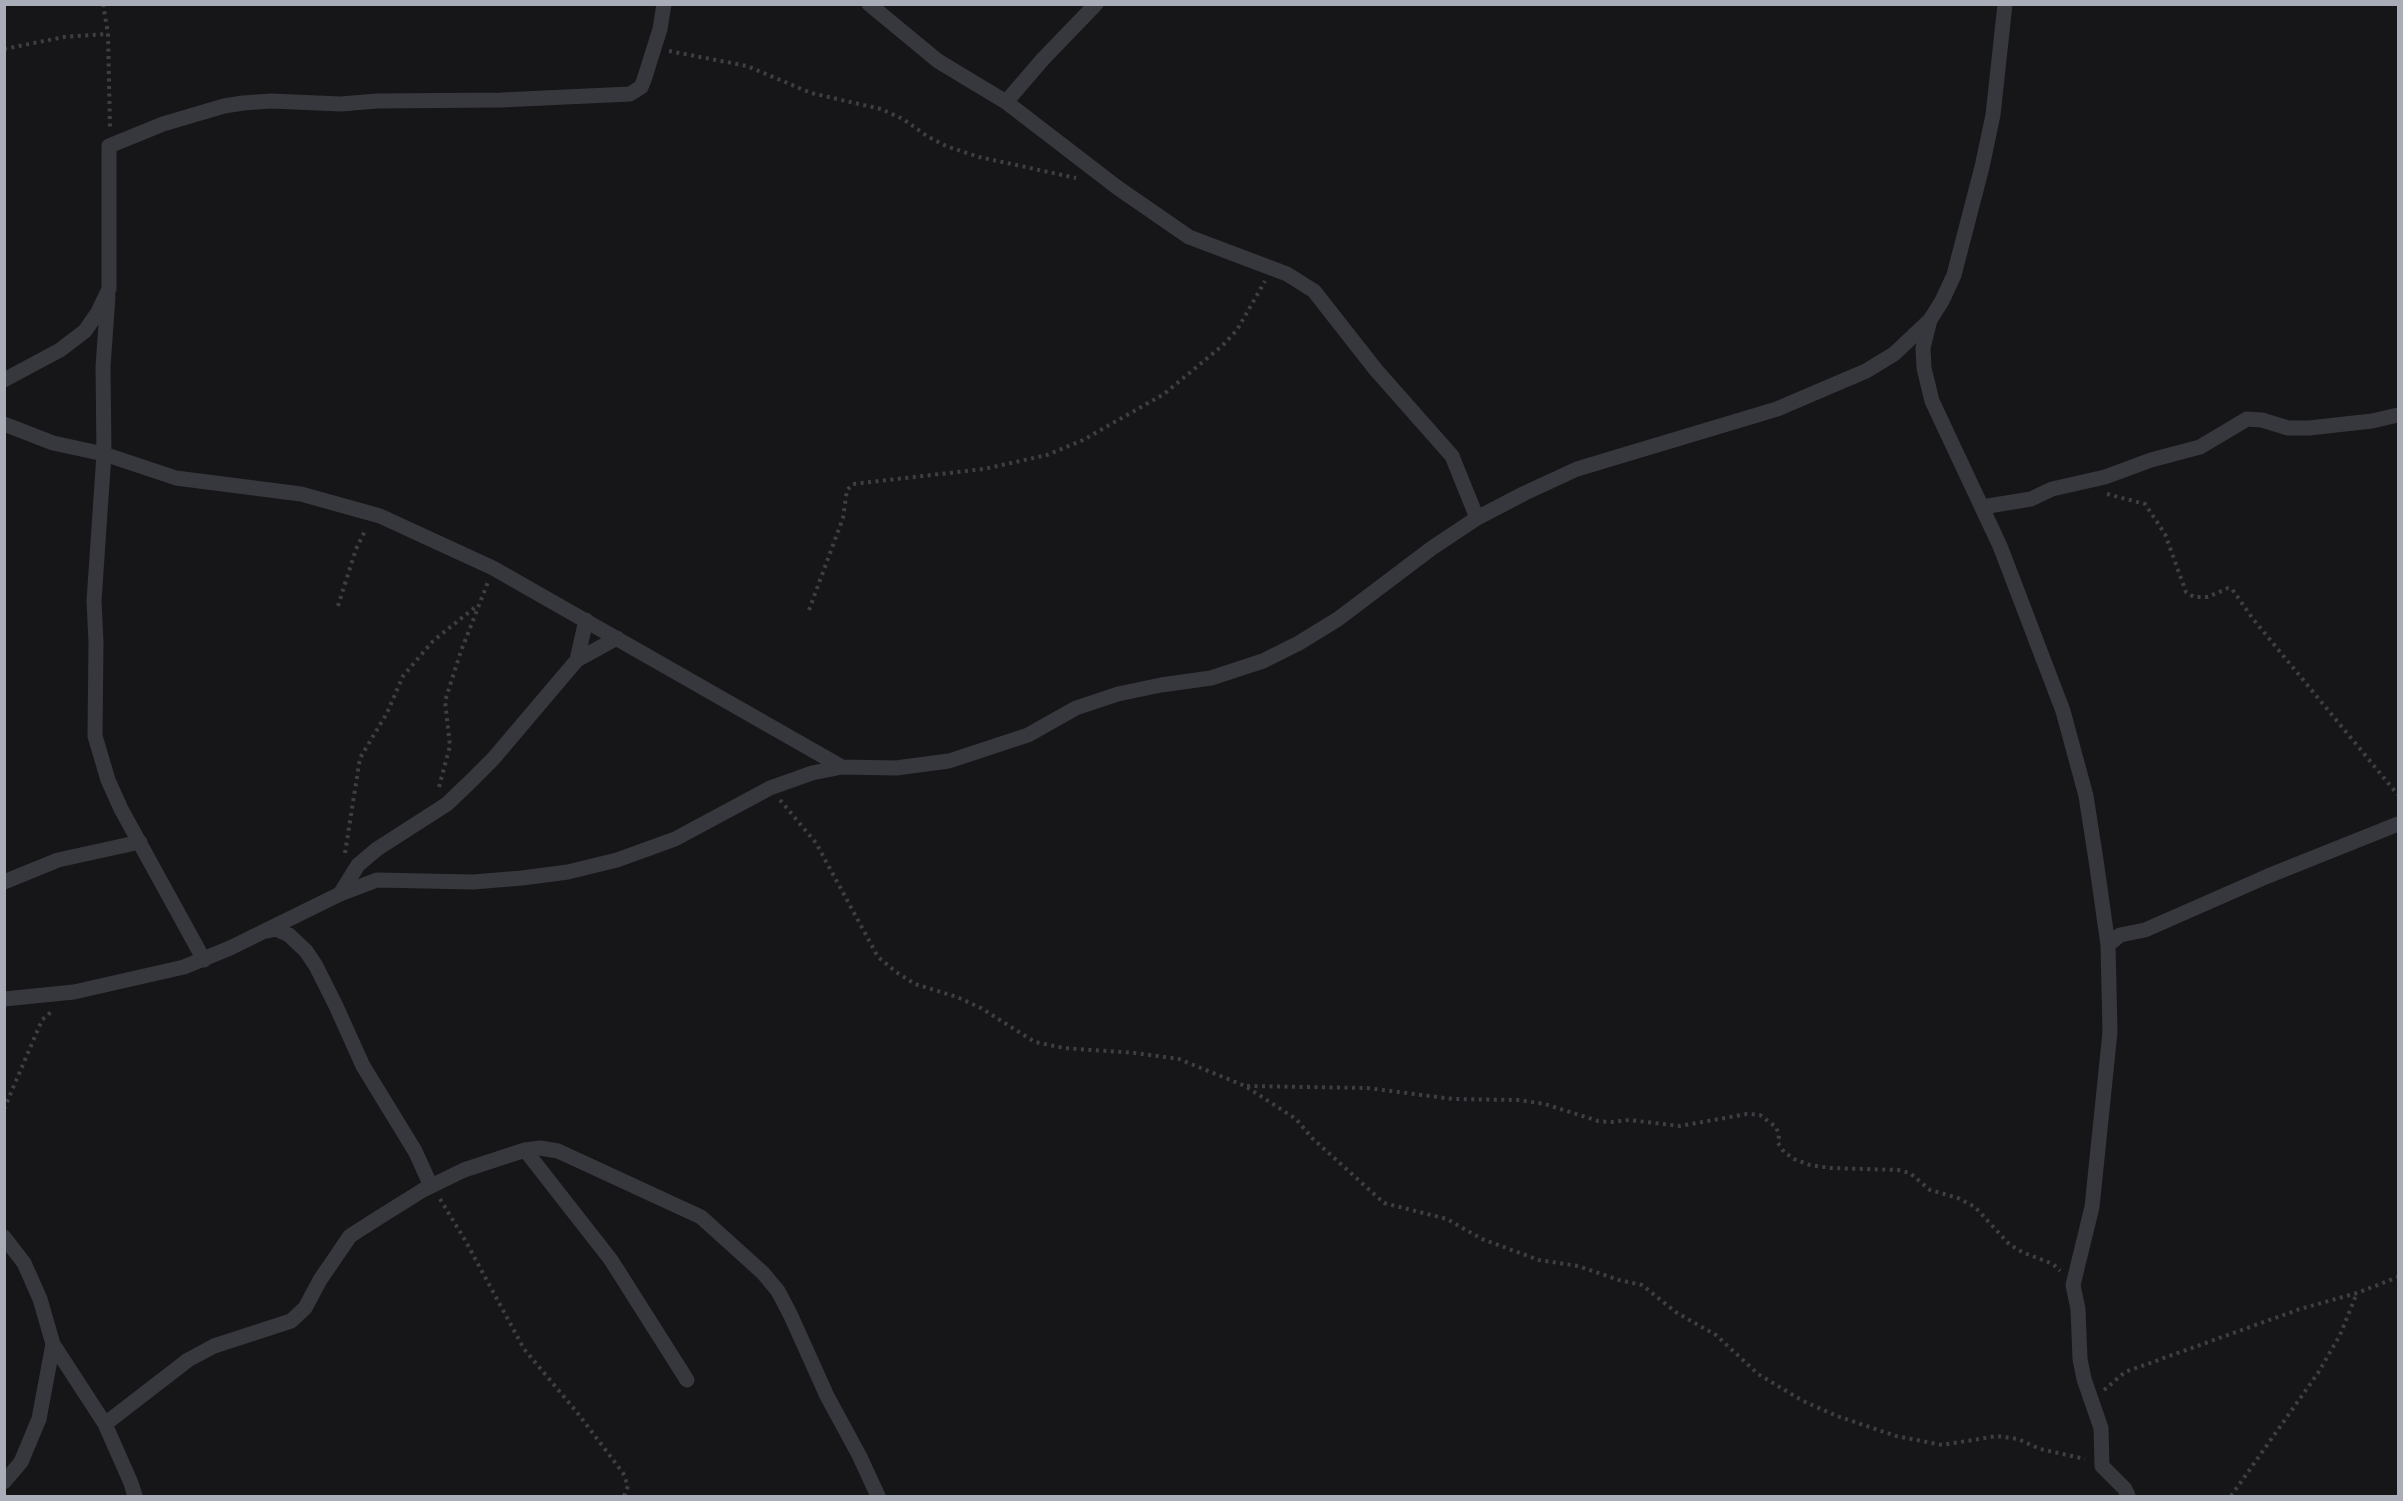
<!DOCTYPE html>
<style>
body{margin:0}
#map{position:relative;width:2403px;height:1501px;overflow:hidden;background:#161618;font-family:Overpass,sans-serif}
canvas{display:block}
.frame{position:absolute;inset:0;border:6px solid #a8adb8;pointer-events:none}
</style>
<div id="map">
<canvas width="2403" height="1501"></canvas>
<div class="frame"></div>
</div>
<script>
const g = document.querySelector('canvas').getContext('2d');
g.lineJoin = 'round';
const toPath = rows => new Path2D(rows.map(r => 'M' + r).join(''));
function stroke(path, color, width, dash) { g.strokeStyle = color; g.lineWidth = width; g.lineCap = dash ? 'butt' : 'round'; g.setLineDash(dash || []); g.stroke(path); }
stroke(toPath([
 [103,4,108,34,110,129],
 [4,49,64,37,108,34],
 [669,51,747,66,811,93,881,109,903,119,927,136,946,146,979,157,1076,178],
 [2107,494,2145,504,2165,534,2186,592,2194,597,2208,597,2228,588,2232,589,2253,619,2398,795],
 [338,606,356,549,366,529],
 [809,610,843,518,847,490,853,484,984,469,1047,455,1083,440,1164,394,1222,346,1237,330,1265,281],
 [439,787,450,746,445,701,461,651,488,582],
 [780,800,816,843,878,957,896,972,915,984,957,997,981,1008,1035,1042,1064,1048,1135,1053,1179,1059,1245,1086,1296,1119,1312,1138,1384,1203,1447,1219,1482,1239,1539,1260,1578,1266,1619,1280,1642,1285,1677,1313,1716,1335,1758,1374,1803,1401,1837,1416,1896,1436,1942,1445,1997,1436,2018,1439,2040,1449,2085,1459],
 [345,853,360,758,387,713,403,676,433,641,478,605],
 [1247,1086,1367,1088,1453,1099,1518,1100,1545,1104,1598,1121,1611,1122,1629,1120,1680,1126,1747,1114,1760,1115,1776,1127,1779,1135,1778,1143,1784,1152,1794,1159,1810,1165,1830,1168,1898,1170,1910,1173,1930,1190,1958,1198,1975,1207,2009,1244,2022,1252,2053,1264,2060,1271],
 [4,1109,42,1020,51,1012],
 [440,1199,465,1240,524,1349,576,1411,623,1473,628,1486,624,1496],
 [2104,1390,2125,1372,2300,1309,2357,1293,2398,1277],
 [2231,1496,2318,1373,2340,1335,2357,1293]
]), '#3d3f44', 4, [3, 4.5]);
stroke(toPath([
 [869,4,938,61,1006,102,1118,188,1189,237,1287,274,1314,291,1376,370,1452,456,1477,518],
 [1006,102,1043,59,1096,4],
 [108,296,103,367,104,454,94,601,96,642,95,736,108,780,121,809,204,960],
 [1930,320,1923,348,1924,368,1932,401,2000,546,2063,711,2086,796,2096,860,2108,945,2110,1032,2092,1207,2073,1285,2078,1309,2080,1359,2084,1379,2101,1428,2102,1466,2125,1489,2128,1496],
 [4,380,60,350,85,331,98,312,109,289,109,146,163,124,224,106,243,103,271,101,341,104,377,101,501,100,630,94,641,87,644,80,660,29,664,4],
 [4,424,53,443,104,454,176,478,301,494,380,516,493,568,842,767],
 [1982,507,2031,499,2052,489,2105,477,2151,460,2200,447,2247,419,2262,420,2288,428,2309,428,2372,421,2398,415],
 [577,660,586,620],
 [4,882,58,860,140,842],
 [340,894,358,865,377,849,447,804,472,780,493,759,577,660,617,638],
 [267,931,276,929,289,935,306,951,316,966,336,1006,363,1066,415,1151,431,1186],
 [2108,945,2120,935,2145,930,2268,876,2398,824],
 [4,999,74,992,184,967,230,948,340,894,377,880,473,882,522,878,568,872,617,860,675,839,770,788,812,773,842,767,896,768,949,761,1028,735,1076,708,1118,694,1161,685,1211,678,1263,661,1299,643,1338,619,1432,548,1477,518,1525,493,1577,469,1777,409,1866,371,1894,354,1930,320,1942,301,1954,275,1982,167,1993,115,2005,4],
 [525,1150,611,1260,687,1380],
 [4,1237,24,1263,40,1299,53,1344,105,1424,131,1483,135,1496],
 [105,1424,188,1360,214,1346,291,1321,305,1308,320,1280,350,1236,375,1220,423,1190,464,1170,525,1150,540,1148,558,1151,701,1217,763,1273,778,1291,791,1316,827,1396,859,1455,878,1496],
 [4,1482,21,1462,39,1419,53,1344]
]), '#37383d', 15);
</script>
